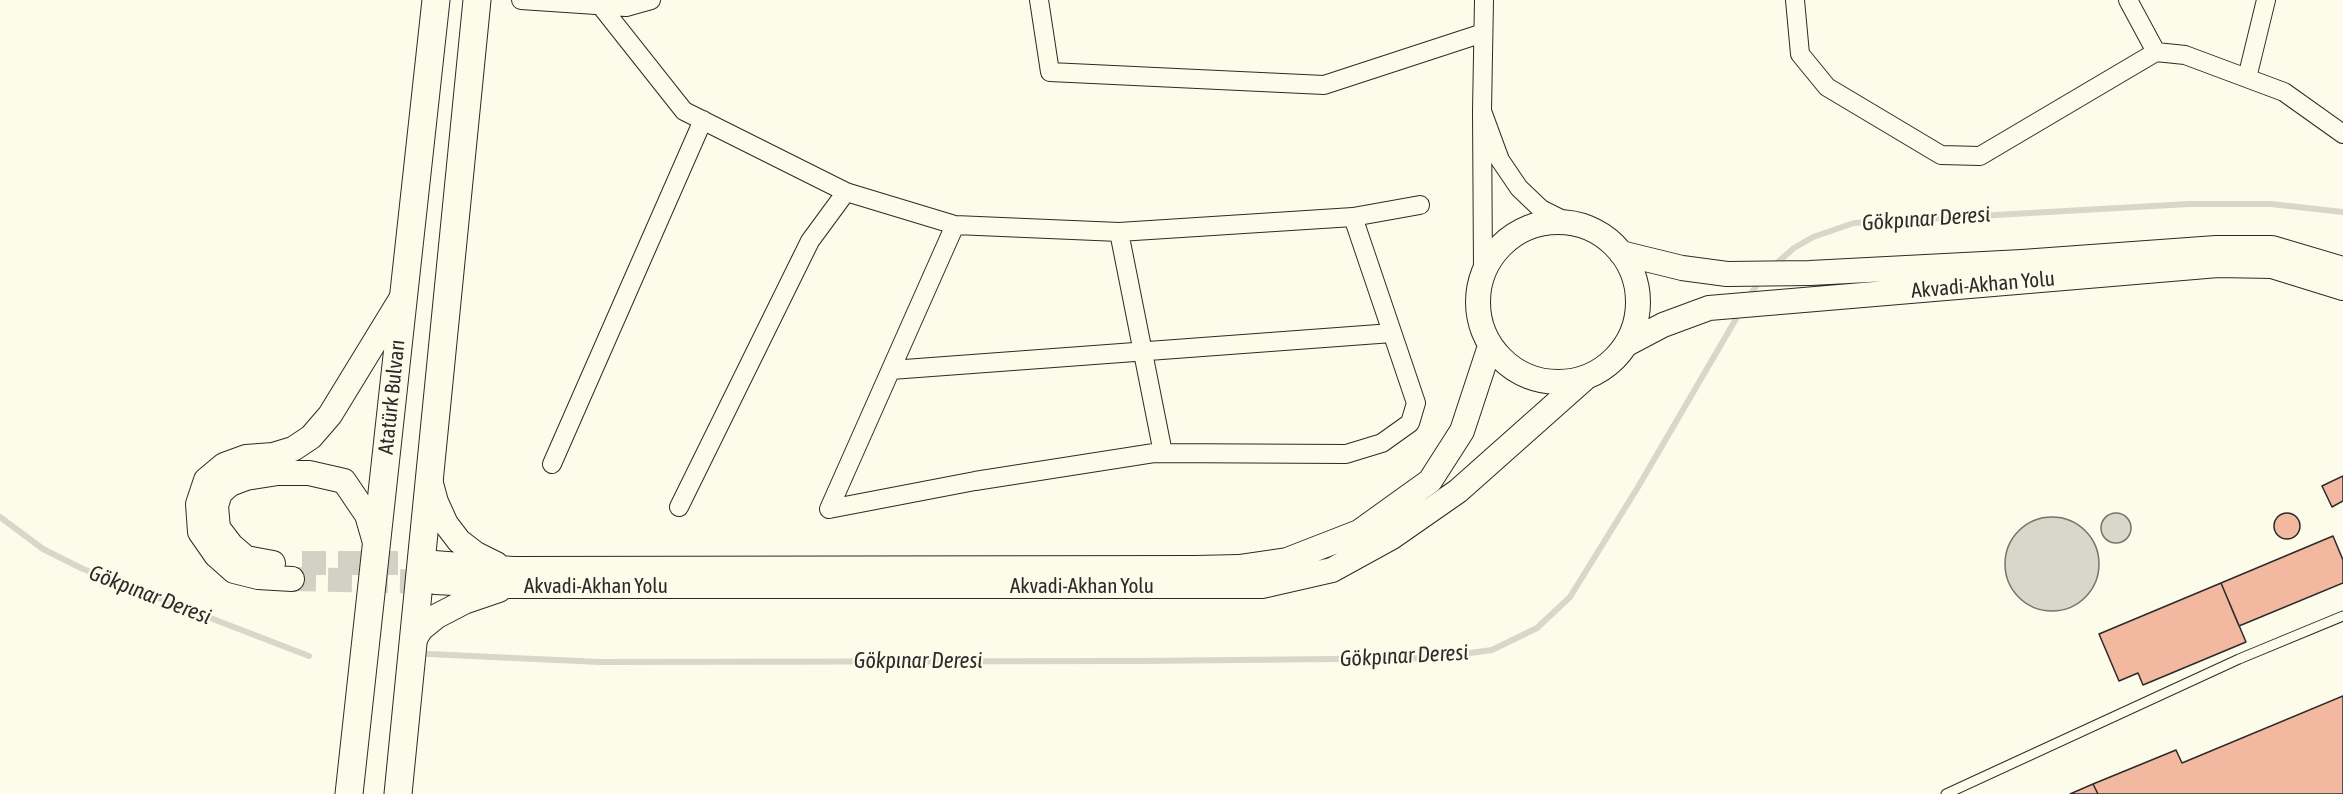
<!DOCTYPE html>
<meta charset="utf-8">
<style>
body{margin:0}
canvas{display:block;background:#fdfbea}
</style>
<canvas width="2343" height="794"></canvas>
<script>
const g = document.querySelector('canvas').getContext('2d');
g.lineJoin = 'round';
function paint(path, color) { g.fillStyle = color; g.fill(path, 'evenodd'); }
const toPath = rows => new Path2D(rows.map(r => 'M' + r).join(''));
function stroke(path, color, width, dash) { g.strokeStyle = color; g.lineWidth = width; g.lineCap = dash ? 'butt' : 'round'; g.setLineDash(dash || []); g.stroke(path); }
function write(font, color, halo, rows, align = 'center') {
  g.font = font + ' "Asap Condensed",sans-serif'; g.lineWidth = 4.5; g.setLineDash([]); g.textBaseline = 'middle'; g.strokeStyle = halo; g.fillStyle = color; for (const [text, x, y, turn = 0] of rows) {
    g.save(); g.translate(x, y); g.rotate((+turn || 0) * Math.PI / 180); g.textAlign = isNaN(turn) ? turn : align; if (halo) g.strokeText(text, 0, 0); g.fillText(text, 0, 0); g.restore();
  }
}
const water = toPath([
 '2101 528a15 15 0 1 1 30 0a15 15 0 1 1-30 0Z',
 '2005 564a47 47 0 1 1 94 0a47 47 0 1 1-94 0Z'
]);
paint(water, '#d8d7c9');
stroke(water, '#74746e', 1.5);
stroke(toPath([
 [1772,267,1794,248,1813,237,1854,223,2189,204,2271,204,2343,212],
 [1748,298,1761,279],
 [0,517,43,549,83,569,309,656],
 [428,654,600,662,1139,661,1433,658,1492,650,1537,628,1570,597,1638,487,1740,312]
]), '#d8d7c9', 6);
const building = toPath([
 [2343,476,2343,501,2332,507,2322,486,2343,476],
 '2274 526a13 13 0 1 1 26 0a13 13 0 1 1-26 0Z',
 [2333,536,2343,560,2343,583,2239,626,2221,583,2333,536],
 [2221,583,2246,642,2143,685,2138,673,2119,681,2099,634,2221,583],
 [2343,696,2343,794,2098,794,2093,784,2176,750,2182,763,2343,696],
 [2093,784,2098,794,2070,794,2093,784]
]);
paint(building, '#f2b8a0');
stroke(building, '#2b2b2b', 1.5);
stroke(toPath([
 [302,563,434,563],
 [292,579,435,582]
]), '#d3d1c4', 24, [24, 12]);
const service = toPath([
 [1946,794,2239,659,2343,616]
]);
const minor = toPath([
 [521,0,626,7,651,0],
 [601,0,600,5,684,111,846,192,955,225,1119,232,1353,217,1420,205],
 [1039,0,1050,72,1324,85,1483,33],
 [1795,0,1800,54,1827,87,1941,155,1980,156,2156,52],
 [2128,0,2156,52,2185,55,2284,92,2343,134],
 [2247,78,2266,0],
 [1482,111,1484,0],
 [1119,232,1163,453],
 [1483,271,1482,111,1500,160,1519,188,1541,209,1567,222],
 [891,370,1392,333],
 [552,464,703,120],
 [679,507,810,241,846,192],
 [829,509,975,481,1154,453,1346,454,1382,443,1410,423,1416,403,1353,217],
 [829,509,955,225]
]);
const secondary = toPath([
 '1478 302a80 80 0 1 1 160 0a80 80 0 1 1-160 0Z',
 [1621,253,1682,268,1727,274,1810,273,2022,262,2216,248,2272,248,2343,269],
 [1627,344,1663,325,1709,308,2218,265,2272,266,2343,288],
 [430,480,436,502,446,524,459,541,476,554,496,564],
 [273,563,246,558,231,545,218,528,216,506,220,493,230,484,246,478,278,473,309,473,344,481,367,515,376,546],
 [434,563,513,569,1195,568,1239,567,1287,560,1359,532,1430,481,1462,431,1490,346],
 [292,579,258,577,234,571,216,555,200,532,198,504,206,480,224,465,246,457,273,455,293,449,311,437,330,415,404,294],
 [435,582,512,586,1262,586,1332,570,1392,537,1458,491,1584,379],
 [413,642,421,629,437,616,464,602,499,590]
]);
const primary = toPath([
 [349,794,436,0],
 [398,794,477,0]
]);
stroke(service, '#2b2b2b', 11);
stroke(minor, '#2b2b2b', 20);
stroke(secondary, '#2b2b2b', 26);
stroke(primary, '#2b2b2b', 29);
stroke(service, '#fdfbea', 9);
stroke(minor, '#fdfbea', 18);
stroke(secondary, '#fdfbea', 24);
stroke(primary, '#fdfbea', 27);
write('21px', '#2b2b2b', '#fdfbea', [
 ["Akvadi-Akhan Yolu",1983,285,-5],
 ["Atatürk Bulvarı",392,397,-84],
 ["Akvadi-Akhan Yolu",596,586],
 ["Akvadi-Akhan Yolu",1082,586]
]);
write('italic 22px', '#2b2b2b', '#fdfbea', [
 ["Gökpınar Deresi",1926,219,-4],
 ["Gökpınar Deresi",150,595,21],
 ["Gökpınar Deresi",1404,656,-3],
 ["Gökpınar Deresi",918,661]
]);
</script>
